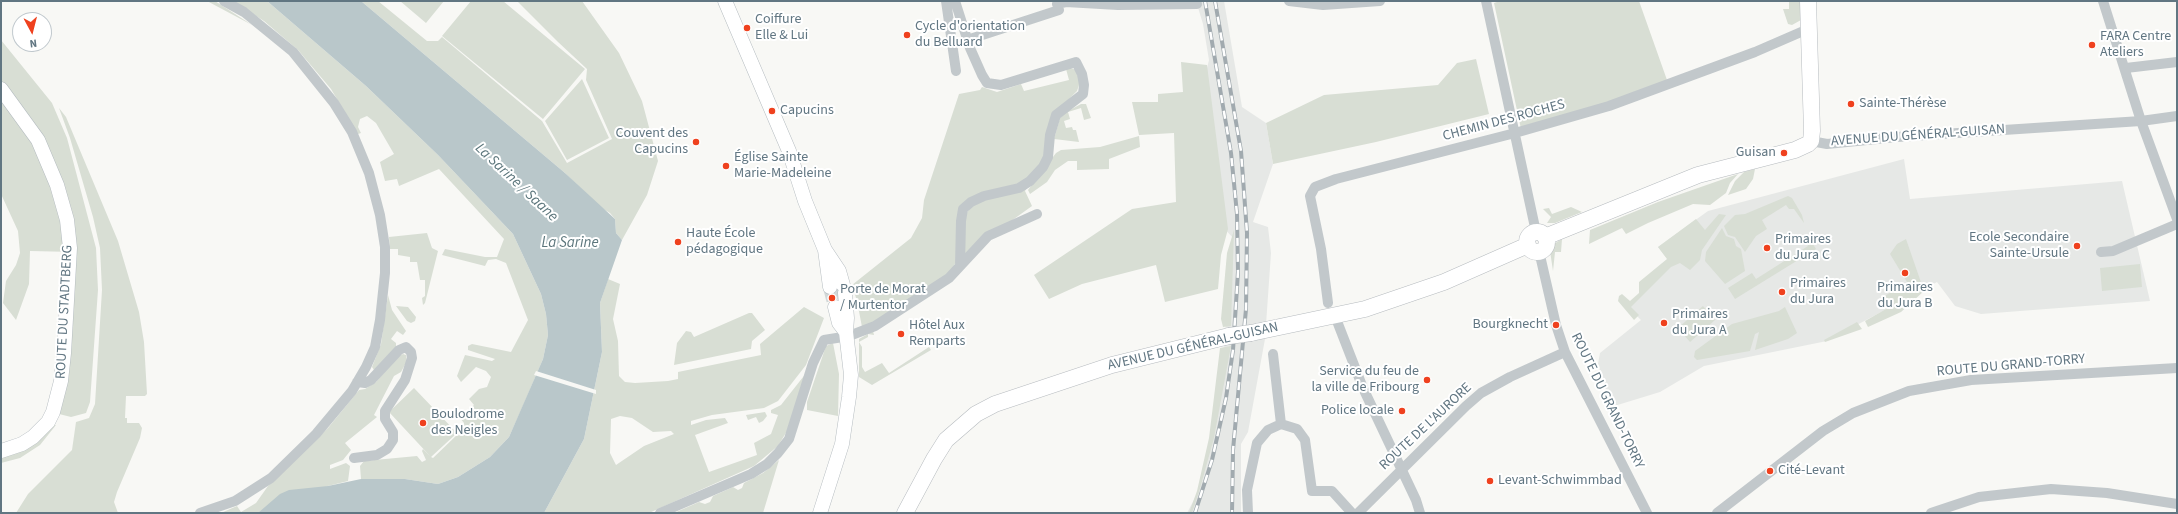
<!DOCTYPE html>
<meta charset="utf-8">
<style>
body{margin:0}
#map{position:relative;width:2178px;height:514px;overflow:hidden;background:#f8f8f5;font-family:"Source Sans 3",sans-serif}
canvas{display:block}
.frame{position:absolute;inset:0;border:2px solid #617682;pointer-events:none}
.north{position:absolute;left:12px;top:12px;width:40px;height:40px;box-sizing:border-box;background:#fff;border:1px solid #c0c8cd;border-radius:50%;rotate:173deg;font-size:11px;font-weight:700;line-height:16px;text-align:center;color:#617682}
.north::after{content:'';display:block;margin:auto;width:14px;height:18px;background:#ef411e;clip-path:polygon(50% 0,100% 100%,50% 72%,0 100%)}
</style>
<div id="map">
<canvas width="2178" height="514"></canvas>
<div class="frame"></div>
<div class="north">N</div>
</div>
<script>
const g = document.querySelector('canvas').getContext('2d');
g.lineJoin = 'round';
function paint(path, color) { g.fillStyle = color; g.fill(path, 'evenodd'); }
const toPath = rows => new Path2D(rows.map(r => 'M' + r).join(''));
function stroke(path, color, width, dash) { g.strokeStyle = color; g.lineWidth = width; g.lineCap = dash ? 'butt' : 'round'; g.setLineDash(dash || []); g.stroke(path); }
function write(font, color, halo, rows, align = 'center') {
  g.font = font + ' "Source Sans 3",sans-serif'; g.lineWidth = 4; g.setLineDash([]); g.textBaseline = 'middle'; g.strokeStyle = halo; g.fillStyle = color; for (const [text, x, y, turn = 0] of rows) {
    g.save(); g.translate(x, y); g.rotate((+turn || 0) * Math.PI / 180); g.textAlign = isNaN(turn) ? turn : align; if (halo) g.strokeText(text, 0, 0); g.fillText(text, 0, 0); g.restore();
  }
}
paint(toPath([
 [1196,1,1224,1,1242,107,1266,123,1273,164,1253,222,1268,227,1271,253,1265,339,1248,432,1241,444,1241,513,1187,513,1198,492,1220,389,1233,238,1221,225,1200,96,1209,60,1203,24],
 [1904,159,1910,199,2122,181,2150,301,1981,314,1955,306,1937,282,1827,341,1704,366,1660,392,1611,407,1598,364,1600,353,1641,320,1629,308,1672,265,1658,247,1708,211]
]), '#e6e8e6');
paint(toPath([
 [207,1,215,1,252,25],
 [233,1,267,1,366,86,438,155,513,234,541,294,546,314,548,335,543,359,522,408,509,437,490,457,458,477,438,484,405,479,361,479,360,466,364,461,417,456,422,462,426,460,422,451,423,449,430,456,389,412,414,388,457,433,431,457,433,458,459,433,464,423,460,418,474,405,469,399,479,389,487,387,491,377,486,371,476,367,461,382,457,376,465,355,492,361,495,359,468,350,468,346,472,344,511,352,528,320,506,263,496,259,488,260,485,266,442,255,445,249,485,257,497,257,504,239,439,169,399,186,397,179,385,181,380,162,394,154,376,123,367,116,360,119,358,127,361,133,358,134,331,89,298,50,264,21],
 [361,1,378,1,427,41,438,41,442,37,542,121,567,163,612,139,586,80,587,69,558,42,517,1,582,1,619,53,642,101,658,161,647,195,622,240,616,233,615,219,610,213,600,207,565,173],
 [400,1,444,1,426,23],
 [471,1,503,1,585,69,543,119,442,36],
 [1500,1,1639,1,1667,80,1627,96,1521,129,1494,3],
 [1789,1,1800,1,1801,20,1792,25,1788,24,1783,9,1789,9],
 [1,40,52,103,67,138,96,248,98,290,90,402,86,413,71,417,59,414,57,419,74,252,30,251,29,284,16,320,3,303,6,281,16,265,20,253,18,231,1,194],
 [1476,59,1489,114,1376,142,1273,164,1266,123,1324,95,1438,85,1457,63],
 [1181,62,1207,65,1228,229,1221,255,1218,289,1165,302,1156,265,1082,284,1049,299,1034,275,1132,209,1176,202,1174,133,1139,135,1132,102,1158,102,1158,94,1183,92],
 [1071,68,1076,70,1080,82,1077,91,1056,112,1044,157,1039,167,1026,180,1018,185,969,200,957,260,950,273,880,319,862,327,857,301,852,285,911,238,922,218,924,200,959,94,980,90,982,87,997,92,1021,84,1024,91,1069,80,1066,69],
 [582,79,609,138,567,160,545,121],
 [1081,104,1086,104,1091,118,1084,120,1081,108,1068,112,1070,119,1064,121,1066,128,1072,127,1073,130,1076,130,1079,142,1054,139,1060,118,1066,112],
 [59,108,66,117,118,241,139,312,144,342,147,394,145,396,126,396,125,418,127,418,127,423,139,423,142,428,140,438,117,492,114,502,118,513,16,513,28,494,72,450,76,422,89,418,95,404,102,290,100,248,93,217,70,138],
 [1139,136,1140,147,1109,159,1109,169,1077,170,1077,161,1068,161,1055,170,1047,182,1030,194,1028,190,1056,153,1061,150,1100,147],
 [1755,169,1753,179,1746,189,1728,195,1735,181,1744,172],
 [1738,174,1730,183,1726,193,1710,205,1693,204,1648,223,1626,234,1622,228,1589,244,1590,230,1658,202],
 [1028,186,1025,191,1032,206,964,255,965,215,972,206,982,199],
 [1788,196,1792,198,1802,215,1804,223,1794,209,1789,209,1786,205,1762,220,1767,229,1756,236,1745,252,1735,237,1728,235,1724,226,1735,215,1745,214],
 [1571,207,1582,212,1555,223,1547,223,1551,217,1543,209,1549,208,1552,214],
 [1719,214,1726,215,1702,250,1700,260,1690,270,1680,263,1671,267,1631,307,1639,315,1634,320,1618,301,1619,296,1622,294,1630,301,1639,293,1639,282,1667,259,1658,247,1696,219,1705,230],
 [1722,228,1726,236,1734,239,1736,246,1741,249,1745,271,1725,284,1705,261,1706,252],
 [1234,230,1231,326,1223,327,1221,319,1227,253],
 [427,233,432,248,438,251,425,303,423,305,422,298,425,296,425,280,420,280,417,262,410,262,410,257,398,255,398,249,390,249,389,237],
 [1808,236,1816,249,1735,299,1728,288,1752,273,1756,279,1808,246,1804,238],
 [1562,239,1561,252,1555,252,1553,271,1550,251,1552,245],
 [1906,239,1924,291,1901,312,1868,327,1865,321,1886,309,1880,299,1907,282,1890,254,1897,244],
 [2140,264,2142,287,2102,291,2100,268],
 [608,279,620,284,613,319,618,341,619,376,625,382,635,383,668,381,678,379,678,372,761,355,760,344,804,307,824,318,806,365,778,401,764,408,712,415,691,421,691,425,706,420,725,418,728,423,695,435,709,472,757,455,754,443,771,434,778,415,771,413,771,410,781,405,807,372,787,431,778,446,754,466,649,513,544,513,584,439,602,352,600,303],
 [620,416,632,418,653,432,671,431,674,434,644,446,616,465,610,453,611,419],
 [388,295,392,310,406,331,403,335,397,331,391,339,396,343,396,348,374,370,372,367,381,344],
 [396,306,408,307,416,317,415,321,411,323,407,321],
 [1703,306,1715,320,1690,342,1678,328],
 [1785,307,1797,333,1788,339,1755,350,1759,332,1755,334,1750,351,1697,360,1694,357,1695,351,1732,324,1779,311],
 [749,313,752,313,765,330,752,341,751,349,674,365,677,343,686,331,691,332,694,337],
 [1857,322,1862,329,1825,342,1824,340],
 [873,331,874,335,868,334,868,337,859,342,862,347,862,367,865,372,882,363,889,373,929,347,931,350,872,385,859,377,859,339],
 [833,343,839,374,838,416,807,410,807,402,826,346],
 [1231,346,1214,438,1199,492,1192,513,1189,513,1197,491,1209,438,1220,348],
 [403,354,406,355,407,361,401,372,394,376,374,415,377,417,345,443,351,450,343,460,330,465,330,469,346,463,350,466,348,481,328,486,258,513,221,513,237,506,241,512,256,503,268,486,328,428,359,390,365,389,376,382,397,357],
 [765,412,767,416,763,421,759,423,756,417,748,420,746,415],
 [56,425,40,445,20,458,1,463,1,455,50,426],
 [779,460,763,513,674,513,699,502,705,504,710,502,713,496,733,487,738,490,742,488,744,483,763,473]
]), '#d8ded4');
paint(toPath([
 [267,1,361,1,565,173,615,219,616,233,622,240,600,303,602,352,584,439,544,513,258,513,280,494,289,490,328,486,361,479,405,479,438,484,458,477,490,457,509,437,543,359,548,335,546,314,541,294,513,234,438,155,366,86]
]), '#b9c7ca');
paint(toPath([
 [536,371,596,390,596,394,534,375]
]), '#f8f8f5');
stroke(toPath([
 [830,287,835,307]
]), '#d2d8d8', 14, [14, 7]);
const secondary = toPath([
 [725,1,789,151,805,201,825,250,830,287],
 [1,89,38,140,57,185,67,220,70,248,64,353,61,381,53,412,48,422,33,437,22,444,1,451],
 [825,250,839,271,843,285],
 [835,307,839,323,846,332],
 [820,513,842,444,849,397,851,375,846,332,847,318,845,293]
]);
const primary = toPath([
 '1527 242a10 10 0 1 1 20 0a10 10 0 1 1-20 0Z',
 [1545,237,1698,175,1795,150,1808,144,1811,141,1812,131,1808,1],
 [1251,333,1365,309,1444,282,1528,245],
 [905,513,934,459,946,440,976,414,995,404,1112,365,1229,336]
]);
stroke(secondary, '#b5bcc0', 15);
stroke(primary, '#b6bbbf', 17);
stroke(toPath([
 [946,1,956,71],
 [955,1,970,48,982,75,987,83,1001,85,1076,62,1082,74,1084,85,1083,94,1056,115,1050,135,1048,157,1043,167,1030,181,1019,188,984,196,971,202,963,209,961,221,960,266],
 [1289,1,1323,5,1380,1],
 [1486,1,1536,232],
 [2103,1,2141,121,2177,219],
 [967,40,1059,10,1057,4,1066,2,1118,5,1197,4],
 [2126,68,2177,62],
 [1811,141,1827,144,1897,137,2141,121,2177,116],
 [1539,251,1556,325,1565,352,1647,513],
 [2101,252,2113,251,2177,224],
 [1328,303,1321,249,1310,196,1315,187,1336,179,1515,133,1609,106,1755,52,1808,29],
 [1335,316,1363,388,1416,500,1420,513],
 [1273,354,1281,424,1297,429,1305,440,1312,491,1332,491,1352,513],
 [354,458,377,455,387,449,393,440,393,432,385,419,385,411,405,380,412,358,411,352,406,347,399,350,371,380,365,383,357,382],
 [200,513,235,501,271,478,316,434,352,391,366,367,375,347,380,320,385,273,385,247,380,215,369,173,352,132,334,103,293,52,244,12,224,1],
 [660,513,751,474,767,464,778,453,789,439,813,363,824,340,849,336,875,326,949,278,988,236,1037,214],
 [1248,513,1247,490,1257,443,1268,430,1281,424],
 [1358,513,1466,406,1481,393,1510,377,1565,352],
 [1717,513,1823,431,1853,413,1909,391,1971,380,2177,368],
 [1931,513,1979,497,2051,489,2107,493,2177,504]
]), '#c2c8cb', 10);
stroke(secondary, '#fff', 14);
stroke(primary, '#fff', 16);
const rail = toPath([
 [1215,1,1241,151,1247,233,1246,309,1233,450,1232,513],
 [1195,513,1212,460,1226,398,1233,350,1238,272,1237,214,1231,153,1205,1]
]);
stroke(rail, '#a1aaaf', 4);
stroke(rail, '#fff', 2.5, [8]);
const primaryBridge = toPath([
 [1229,336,1251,333]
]);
stroke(primaryBridge, '#b6bbbf', 17, []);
stroke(primaryBridge, '#fff', 16);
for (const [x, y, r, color] of [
 [747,28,4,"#ef411e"],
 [907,35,4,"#ef411e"],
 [2092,45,4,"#ef411e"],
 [1851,104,4,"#ef411e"],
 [772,111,4,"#ef411e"],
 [696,142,4,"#ef411e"],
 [1784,153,4,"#ef411e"],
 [726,166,4,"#ef411e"],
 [678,242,4,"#ef411e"],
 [2077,246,4,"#ef411e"],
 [1767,248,4,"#ef411e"],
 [1905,273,4,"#ef411e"],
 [1782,292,4,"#ef411e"],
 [832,298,4,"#ef411e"],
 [1664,323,4,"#ef411e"],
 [1556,325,4,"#ef411e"],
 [901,334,4,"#ef411e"],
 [1427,380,4,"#ef411e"],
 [1402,411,4,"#ef411e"],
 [423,423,4,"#ef411e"],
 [1770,471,4,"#ef411e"],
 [1490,481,4,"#ef411e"]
]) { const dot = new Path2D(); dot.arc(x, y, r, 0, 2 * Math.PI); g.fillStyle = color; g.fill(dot); stroke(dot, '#fff', 1.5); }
write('14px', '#617682', '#fff', [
 ["Coiffure",755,20],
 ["Elle & Lui",755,36],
 ["Cycle d'orientation",915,27],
 ["du Belluard",915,43],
 ["FARA Centre",2100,37],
 ["Ateliers",2100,53],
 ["Sainte-Thérèse",1859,104],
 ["Capucins",780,111],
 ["Couvent des",688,134,"right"],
 ["Capucins",688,150,"right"],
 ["Guisan",1776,153,"right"],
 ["Église Sainte",734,158],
 ["Marie-Madeleine",734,174],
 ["Haute École",686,234],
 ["pédagogique",686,250],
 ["Ecole Secondaire",2069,238,"right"],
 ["Sainte-Ursule",2069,254,"right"],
 ["Primaires",1775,240],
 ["du Jura C",1775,256],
 ["Primaires",1790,284],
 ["du Jura",1790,300],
 ["Primaires",1905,288,"center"],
 ["du Jura B",1905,304,"center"],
 ["Porte de Morat",840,290],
 ["/ Murtentor",840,306],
 ["Primaires",1672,315],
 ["du Jura A",1672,331],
 ["Bourgknecht",1548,325,"right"],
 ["Hôtel Aux",909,326],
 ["Remparts",909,342],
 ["Service du feu de",1419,372,"right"],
 ["la ville de Fribourg",1419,388,"right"],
 ["Police locale",1394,411,"right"],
 ["Boulodrome",431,415],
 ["des Neigles",431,431],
 ["Cité-Levant",1778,471],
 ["Levant-Schwimmbad",1498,481]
], 'left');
write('14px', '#617682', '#fff', [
 ["CHEMIN DES ROCHES",1504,121,-15],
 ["AVENUE DU GÉNÉRAL-GUISAN",1918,136,-4],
 ["ROUTE DU STADTBERG",65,312,-87],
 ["AVENUE DU GÉNÉRAL-GUISAN",1193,347,-13],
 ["ROUTE DU GRAND-TORRY",2011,366,-5],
 ["ROUTE DU GRAND-TORRY",1607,401,64],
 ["ROUTE DE L'AURORE",1426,427,-43]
]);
write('italic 15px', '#5c767c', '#fff', [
 ["La Sarine / Saane",516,183,43],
 ["La Sarine",570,244]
]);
</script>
